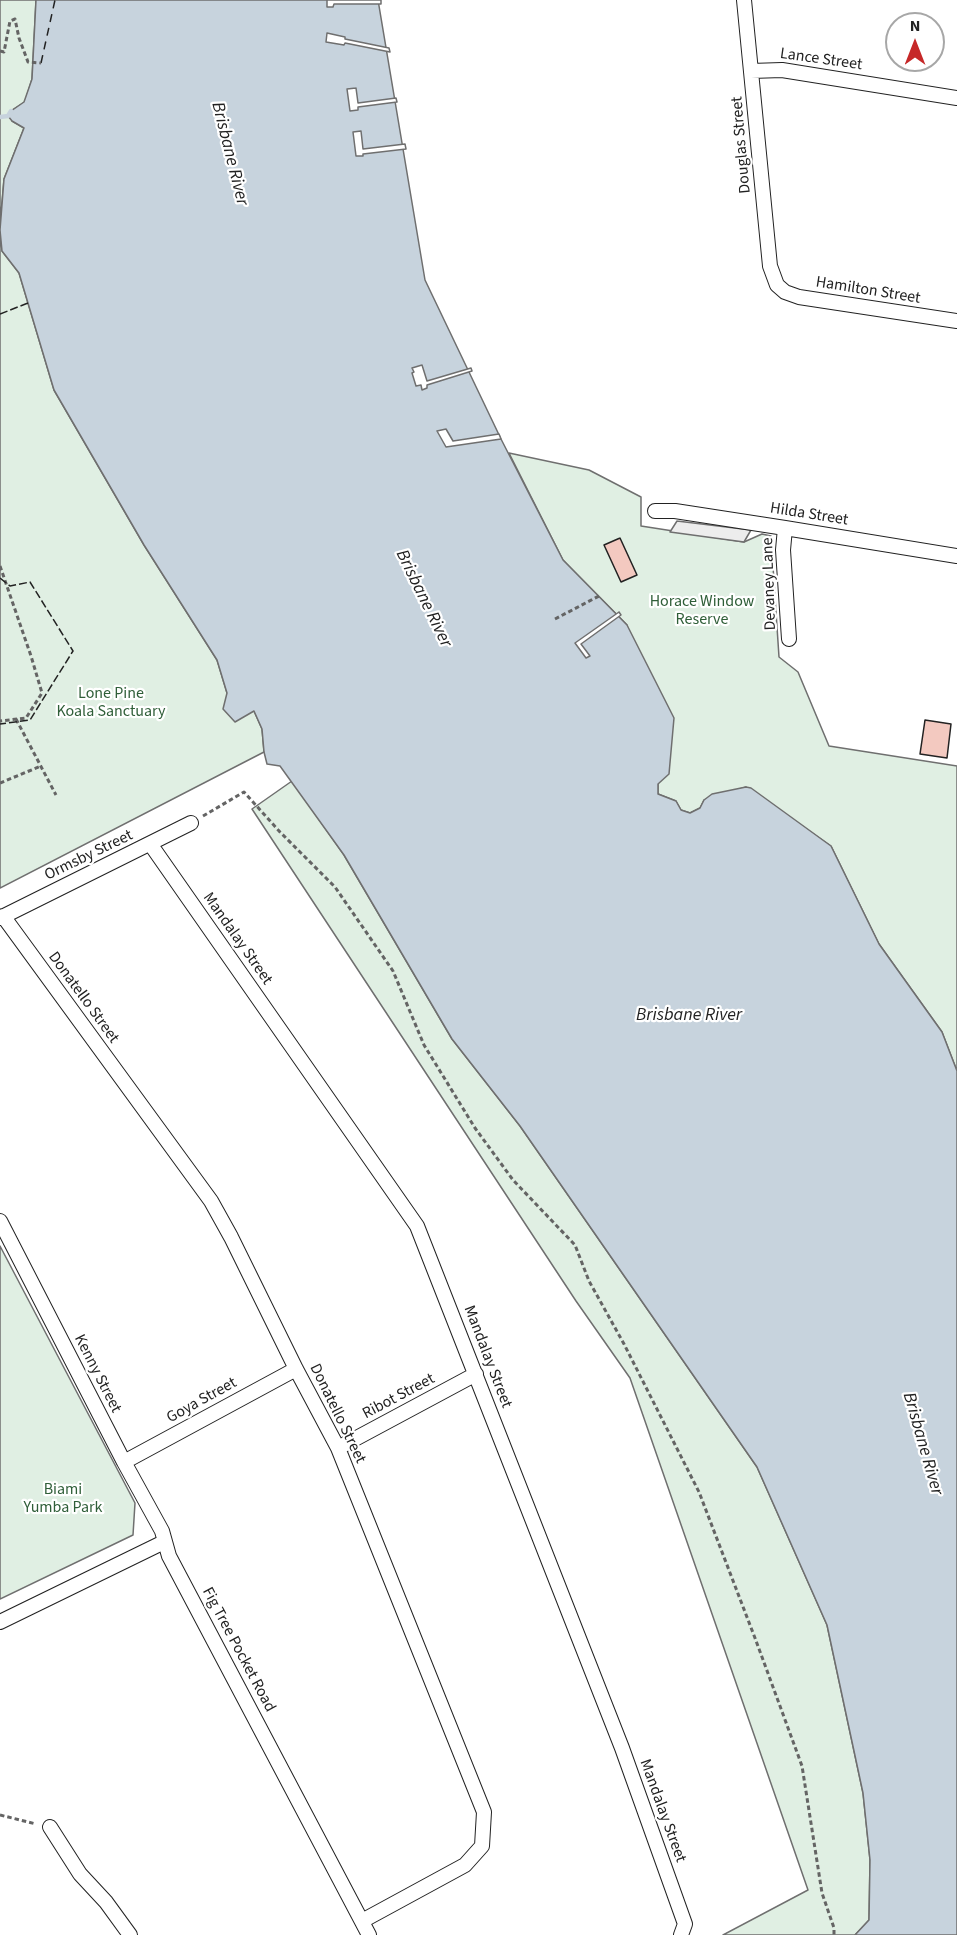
<!DOCTYPE html>
<style>
body{margin:0}
#map{position:relative;width:957px;height:1935px;overflow:hidden;background:#fff;font-family:"Source Sans 3",sans-serif}
canvas{display:block}
.north{position:absolute;left:885px;top:12px;width:60px;height:60px;box-sizing:border-box;background:#fff;border:2px solid #a7a7a7;border-radius:50%;rotate:0deg;font-size:16px;font-weight:700;line-height:24px;text-align:center;color:#222}
.north::after{content:'';display:block;margin:auto;width:21px;height:27px;background:#c62828;clip-path:polygon(50% 0,100% 100%,50% 72%,0 100%)}
</style>
<div id="map">
<canvas width="957" height="1935"></canvas>
<div class="north">N</div>
</div>
<script>
const g = document.querySelector('canvas').getContext('2d');
g.lineJoin = 'round';
function paint(path, color) { g.fillStyle = color; g.fill(path, 'evenodd'); }
const toPath = rows => new Path2D(rows.map(r => 'M' + r).join(''));
function stroke(path, color, width, dash) { g.strokeStyle = color; g.lineWidth = width; g.lineCap = dash ? 'butt' : 'round'; g.setLineDash(dash || []); g.stroke(path); }
function write(font, color, halo, rows, align = 'center') {
  g.font = font + ' "Source Sans 3",sans-serif'; g.lineWidth = 4.5; g.setLineDash([]); g.textBaseline = 'middle'; g.strokeStyle = halo; g.fillStyle = color; for (const [text, x, y, turn = 0] of rows) {
    g.save(); g.translate(x, y); g.rotate((+turn || 0) * Math.PI / 180); g.textAlign = isNaN(turn) ? turn : align; if (halo) g.strokeText(text, 0, 0); g.fillText(text, 0, 0); g.restore();
  }
}
const green = toPath([
 [0,0,36,0,32,79,25,102,11,111,12,121,24,128,4,179,0,225,0,0],
 [0,230,2,251,19,273,54,390,144,545,217,660,227,693,254,711,262,729,264,752,0,888,0,230],
 [509,453,589,470,641,497,641,526,744,542,762,534,771,536,779,657,798,672,829,746,957,766,957,1071,942,1032,879,944,831,846,746,787,704,800,700,808,690,813,681,810,676,801,658,794,658,784,627,625,563,560,509,453],
 [292,781,344,855,452,1039,520,1126,757,1467,827,1625,863,1793,870,1860,869,1920,855,1935,723,1935,808,1890,630,1378,576,1301,252,809,292,781],
 [0,1246,135,1503,133,1535,0,1599,0,1246]
]);
paint(green, '#e0efe3');
stroke(green, '#6f6f6f', 1.5);
const parking = toPath([
 [677,521,751,530,744,542,670,532,677,521]
]);
paint(parking, '#ededed');
stroke(parking, '#6f6f6f', 1.5);
const water = toPath([
 [36,0,378,0,425,280,501,439,563,560,627,625,674,718,669,774,658,784,658,794,676,801,681,810,690,813,700,808,704,800,712,794,746,787,751,788,831,846,879,944,942,1032,957,1071,957,1935,855,1935,869,1920,870,1860,863,1793,827,1625,757,1467,520,1126,452,1039,344,855,280,766,267,764,264,752,262,729,254,711,235,722,223,709,227,693,217,660,144,545,54,390,19,273,2,251,0,230,4,179,24,128,12,121,8,116,11,111,24,102,32,79,36,0]
]);
paint(water, '#c7d3dd');
stroke(water, '#6f6f6f', 1.5);
const pier = toPath([
 [327,0,381,0,381,4,334,4,333,7,327,7,327,0],
 [327,33,345,37,345,39,389,48,390,52,345,43,344,45,326,42,327,33],
 [356,88,358,103,396,98,397,102,358,107,358,110,350,111,347,89,356,88],
 [361,131,363,149,405,144,406,149,363,154,363,156,356,156,353,132,361,131],
 [422,365,427,381,471,368,472,371,427,385,427,388,422,390,421,385,416,386,412,373,414,372,412,368,422,365],
 [446,429,453,441,499,434,501,439,446,447,437,431,446,429],
 [619,612,621,615,581,644,590,656,586,658,575,643,619,612]
]);
paint(pier, '#fff');
stroke(pier, '#6f6f6f', 1.5);
stroke(toPath([
 [0,117,8,116,11,111]
]), '#c7d3dd', 4.5);
stroke(toPath([
 [41,63,55,0]
]), '#222', 1.5, [8, 6]);
const building = toPath([
 [620,538,637,575,621,582,604,545,620,538],
 [925,720,951,724,947,758,920,754,925,720]
]);
paint(building, '#f3c9c0');
stroke(building, '#222', 1.5);
const street = toPath([
 [744,0,770,266,777,285,785,292,799,297,957,321],
 [751,71,782,70,957,98],
 [655,511,675,511,785,528,957,556],
 [785,528,783,550,789,639],
 [151,845,417,1226,622,1748,685,1924,681,1935],
 [3,916,211,1201,231,1237,296,1369,338,1448,484,1812,482,1846,465,1865,362,1921],
 [0,918,191,823],
 [0,1221,124,1462,162,1531,169,1556,369,1935],
 [338,1448,476,1374],
 [124,1462,296,1369],
 [0,1622,164,1542],
 [50,1827,80,1874,106,1902,130,1935]
]);
stroke(street, '#222', 16);
stroke(toPath([
 [0,51,4,52,10,21,15,19,19,38,28,62,41,63],
 [0,566,31,656,42,693,26,718,0,721],
 [555,619,599,596],
 [16,719,56,795],
 [0,783,41,766],
 [203,816,244,792,280,832,335,887,393,971,424,1045,475,1128,513,1180,575,1245,589,1281,624,1344,699,1492,755,1638,802,1766,822,1893,834,1928,834,1935],
 [0,1815,36,1824]
]), '#646464', 3, [4.5, 3]);
stroke(street, '#fff', 14);
stroke(toPath([
 [0,314,28,303],
 [0,578,10,586,30,582,73,651,30,720,0,724]
]), '#222', 1.5, [8, 3]);
write('16px', '#222', '#fff', [
 ["Lance Street",821,60,8],
 ["Douglas Street",742,145,-95],
 ["Hamilton Street",868,291,9],
 ["Hilda Street",809,515,9],
 ["Devaney Lane",770,584,-92],
 ["Ormsby Street",89,856,-26],
 ["Mandalay Street",237,939,55],
 ["Donatello Street",83,998,54],
 ["Mandalay Street",487,1357,69],
 ["Kenny Street",97,1374,63],
 ["Ribot Street",399,1397,-28],
 ["Goya Street",202,1401,-29],
 ["Donatello Street",337,1414,64],
 ["Fig Tree Pocket Road",238,1650,62],
 ["Mandalay Street",662,1811,70]
]);
write('16px', '#2f5e38', '#fff', [
 ["Horace Window",702,602],
 ["Reserve",702,620],
 ["Lone Pine",111,694],
 ["Koala Sanctuary",111,712],
 ["Biami",63,1490],
 ["Yumba Park",63,1508]
]);
write('italic 18px', '#222', '#fff', [
 ["Brisbane River",229,154,76],
 ["Brisbane River",423,599,64],
 ["Brisbane River",689,1016],
 ["Brisbane River",922,1444,74]
]);
</script>
